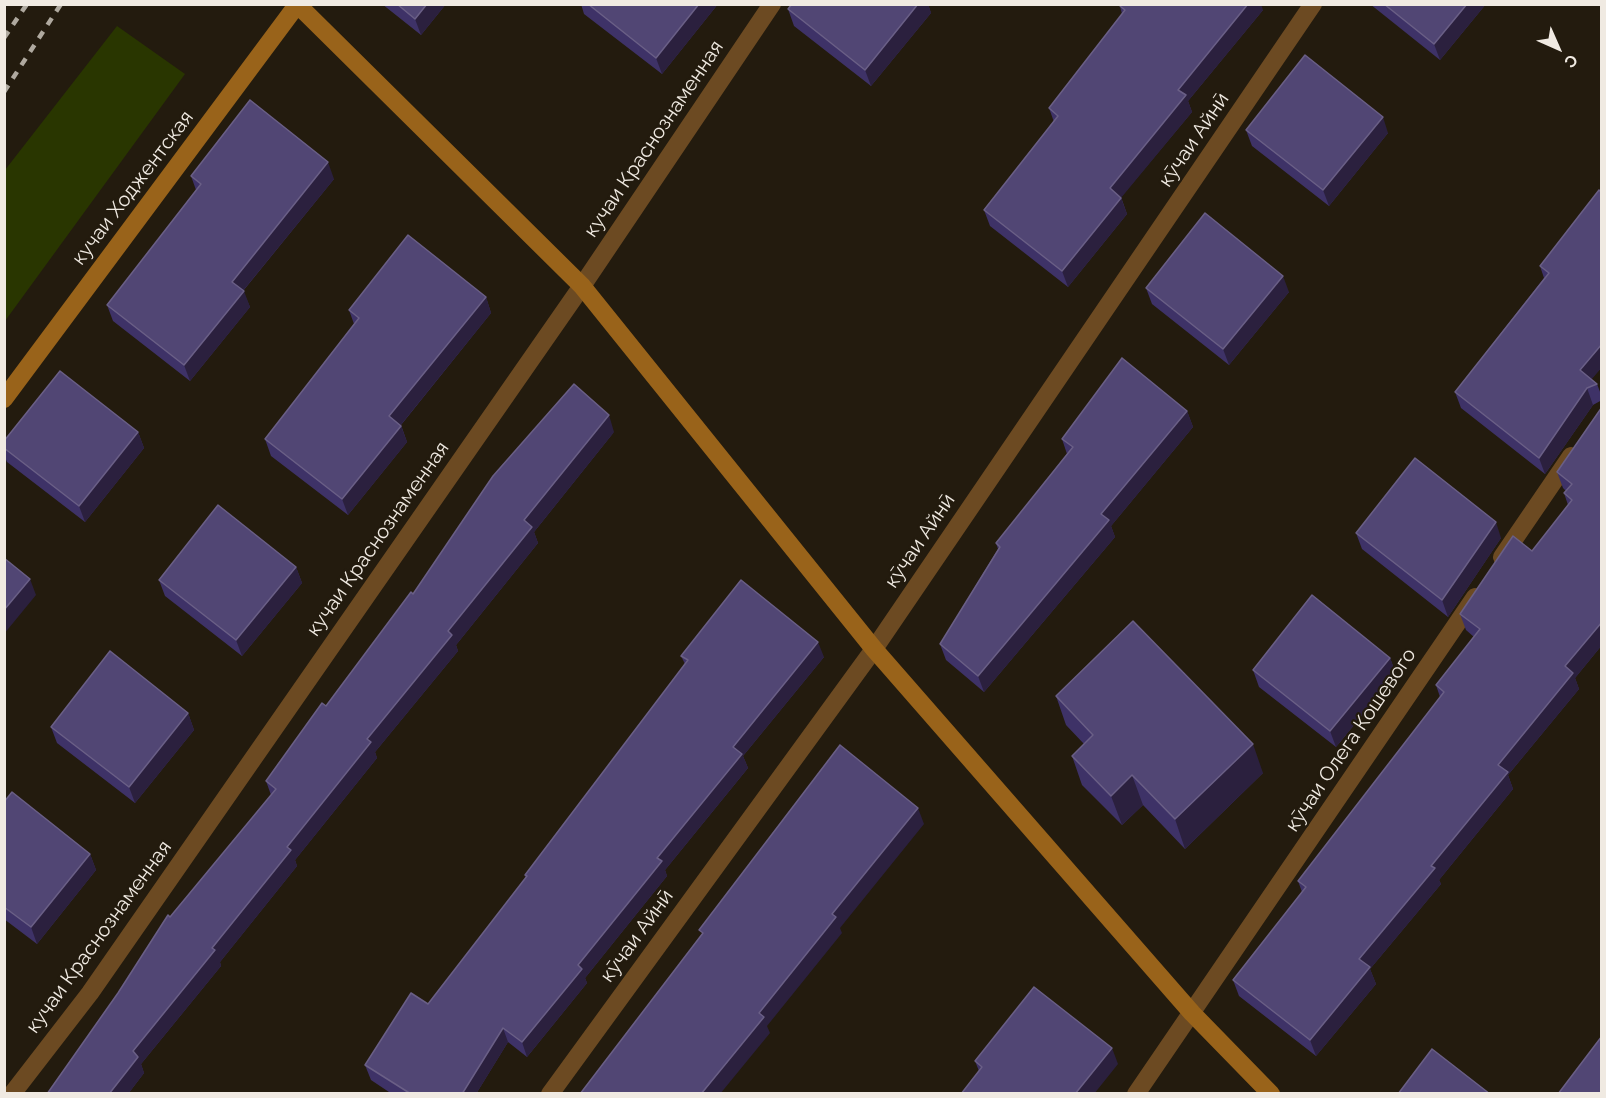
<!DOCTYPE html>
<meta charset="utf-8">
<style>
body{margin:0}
#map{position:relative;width:1606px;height:1098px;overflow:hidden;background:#231b0e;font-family:Raleway,sans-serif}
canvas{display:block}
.frame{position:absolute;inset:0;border:6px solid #f0eae2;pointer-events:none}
.north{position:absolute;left:1528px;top:18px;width:60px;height:60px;-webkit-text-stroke:4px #231b0e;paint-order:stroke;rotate:135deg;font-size:16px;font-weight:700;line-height:24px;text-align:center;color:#f0eae2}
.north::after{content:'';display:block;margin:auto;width:21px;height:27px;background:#f0eae2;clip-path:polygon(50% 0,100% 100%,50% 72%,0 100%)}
</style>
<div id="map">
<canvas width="1606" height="1098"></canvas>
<div class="frame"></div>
<div class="north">С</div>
</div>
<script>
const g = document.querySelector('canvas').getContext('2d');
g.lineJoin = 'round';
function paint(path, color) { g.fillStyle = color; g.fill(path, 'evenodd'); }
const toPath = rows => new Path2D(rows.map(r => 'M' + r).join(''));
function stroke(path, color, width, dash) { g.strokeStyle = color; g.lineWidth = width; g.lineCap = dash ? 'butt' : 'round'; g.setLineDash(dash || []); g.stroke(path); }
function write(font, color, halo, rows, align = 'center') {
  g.font = font + ' Raleway,sans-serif'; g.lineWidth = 4.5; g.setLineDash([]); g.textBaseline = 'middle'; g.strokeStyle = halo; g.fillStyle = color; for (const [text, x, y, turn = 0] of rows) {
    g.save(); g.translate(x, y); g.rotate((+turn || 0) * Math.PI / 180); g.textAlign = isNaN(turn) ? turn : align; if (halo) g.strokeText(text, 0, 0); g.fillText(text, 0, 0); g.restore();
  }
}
paint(toPath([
 [117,26,185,74,5,321,5,170]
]), '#293600');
stroke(toPath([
 [1502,557,1571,456],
 [12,1094,90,993,582,286,772,4],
 [550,1094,874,649,1313,4],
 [1136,1094,1475,597]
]), '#6c4a22', 18);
stroke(toPath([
 [297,4,582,286,874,649,1192,1013,1271,1094],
 [4,399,297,5]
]), '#99631a', 18);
stroke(toPath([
 [4,38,27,4],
 [4,92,61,4]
]), '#afa99f', 4.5, [8, 8]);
paint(toPath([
 [382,4,446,4,421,35],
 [581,4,718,4,662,74,584,14],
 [792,4,928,4,931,13,871,86,794,26,788,9],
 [1370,4,1486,4,1440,60],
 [1120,6,1263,10,1188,101,1192,112,1121,197,1127,214,1068,287,990,226,984,210,1054,122,1049,108,1122,14],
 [1246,130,1388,133,1329,206,1252,146],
 [191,176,334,179,243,291,250,307,190,381,113,321,107,305,196,190],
 [1602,193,1602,367,1591,379,1597,384,1602,397,1602,400,1593,405,1545,474,1461,408,1455,392,1544,278,1540,266],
 [1146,288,1289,292,1229,365,1152,304],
 [486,297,491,313,401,425,407,442,348,515,271,456,265,439,354,324,349,310],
 [1602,407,1602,645,1575,678,1579,689,1508,775,1513,789,1439,880,1441,884,1370,969,1376,984,1316,1056,1239,996,1233,980,1302,892,1298,881,1440,697,1436,685,1474,637,1466,630,1460,614,1532,551,1568,505,1564,493,1566,491,1563,488,1557,472],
 [1187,411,1193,427,1111,526,1115,537,984,692,946,660,940,644,998,549,996,543,1067,454,1062,439],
 [138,432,144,448,85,522,7,462,4,455,4,441],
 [614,432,534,532,538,543,456,645,458,651,375,752,377,758,295,860,297,866,220,962,221,966,141,1064,144,1073,128,1094,47,1094,118,993,170,917,271,795,266,781,326,706,413,594],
 [1356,533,1501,538,1448,617,1362,549],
 [296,567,302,583,242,656,165,596,159,580],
 [681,656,824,657,743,756,748,768,665,870,667,876,585,978,587,983,527,1057,508,1042,476,1094,392,1094,371,1080,365,1065,428,1004,526,878,525,875,685,664],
 [1390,658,1396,674,1336,747,1259,687,1253,670],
 [1056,696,1263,773,1185,849,1143,805,1122,825,1082,785,1072,756,1084,744,1066,725],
 [188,713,194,730,135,803,57,743,51,727],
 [4,802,90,854,96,870,37,944,4,919],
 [975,1061,1118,1064,979,1071]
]), '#3e3267');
paint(toPath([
 [427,4,446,4,421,35,415,19],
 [699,4,718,4,662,74,656,58],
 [918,4,928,4,931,13,871,86,865,70],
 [1248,4,1261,4,1263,10,1188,101,1192,112,1116,204,1110,188,1178,90],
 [1467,4,1486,4,1440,60,1434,44],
 [1383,117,1388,133,1329,206,1323,190],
 [328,162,334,179,237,298,232,282],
 [1121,198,1127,214,1068,287,1062,271],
 [1283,276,1289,292,1229,365,1223,349],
 [244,291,250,307,190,381,184,365],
 [486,297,491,313,395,432,389,416],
 [1602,344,1602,367,1586,386,1580,370],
 [1587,388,1593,405,1545,474,1539,458],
 [1187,411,1193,427,1111,526,1115,537,984,692,978,676,1101,514],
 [609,415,614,432,534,532,538,543,456,645,458,651,375,752,377,758,295,860,297,866,220,962,221,966,141,1064,144,1073,128,1094,109,1094,133,1051,212,948,367,739,448,631,524,520],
 [401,426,407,442,348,515,342,499],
 [138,432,144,448,85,522,79,506],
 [1496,522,1501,538,1448,617,1442,600],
 [296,567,302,583,242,656,236,640],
 [30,579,36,595,4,634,4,610],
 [1602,622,1602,645,1575,678,1579,689,1508,775,1513,789,1439,880,1441,884,1370,969,1376,984,1316,1056,1310,1040,1359,959,1431,866,1498,765,1565,666],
 [818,642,824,657,743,756,748,768,665,870,667,876,585,978,587,983,527,1057,522,1042,578,965,657,858,733,747],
 [1390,658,1396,674,1336,747,1330,731],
 [188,713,194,730,135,803,129,787],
 [1253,744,1263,773,1185,849,1175,819],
 [1132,775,1143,805,1122,825,1111,796],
 [918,808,924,824,840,928,842,933,767,1026,770,1033,720,1094,701,1094,759,1013,832,914],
 [90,854,96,870,37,944,31,927],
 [503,1028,508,1042,476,1094,462,1094],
 [1112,1048,1118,1064,1094,1094,1075,1094]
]), '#2b203e');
const building = toPath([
 [397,4,427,4,415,19,397,4],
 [588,4,699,4,656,58,588,4],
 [792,4,918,4,865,70,788,9,792,4],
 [1121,4,1248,4,1178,90,1186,95,1110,188,1121,198,1062,271,984,210,1058,116,1049,108,1125,10,1120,6,1121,4],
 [1384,4,1467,4,1434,44,1384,4],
 [1305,55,1383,117,1323,190,1246,130,1305,55],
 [250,100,328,162,232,282,244,291,184,365,107,305,201,184,191,176,250,100],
 [1599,190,1602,193,1602,344,1580,370,1597,384,1587,388,1539,458,1455,392,1549,273,1540,266,1599,190],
 [1205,213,1283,276,1223,349,1146,288,1205,213],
 [408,235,486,297,389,416,401,426,342,499,265,439,359,318,349,310,408,235],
 [1122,358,1187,411,1101,514,1109,520,978,676,940,644,1000,547,996,543,1073,447,1062,439,1122,358],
 [60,371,138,432,79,506,4,448,4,441,60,371],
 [574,384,609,415,524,520,532,527,448,631,452,635,367,739,371,742,287,847,291,850,212,948,215,950,133,1051,138,1057,109,1094,47,1094,118,993,168,915,170,917,276,789,266,781,322,703,326,706,411,592,413,594,493,476,574,384],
 [1602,407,1602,622,1565,666,1573,673,1498,765,1508,772,1431,866,1435,868,1359,959,1370,967,1310,1040,1233,980,1306,887,1298,881,1444,692,1436,685,1480,629,1460,614,1513,536,1532,551,1572,500,1564,493,1572,484,1557,472,1602,407],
 [1415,458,1496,522,1442,600,1356,533,1415,458],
 [218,505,296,567,236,640,159,580,218,505],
 [4,558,30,579,4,610,4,558],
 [741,580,818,642,733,747,742,754,657,858,662,861,578,965,582,969,522,1042,503,1028,462,1094,411,1094,365,1065,411,993,428,1004,527,876,525,875,688,660,681,656,741,580],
 [1312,595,1390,658,1330,731,1253,670,1312,595],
 [1133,621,1253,744,1175,819,1132,775,1111,796,1072,756,1093,735,1056,696,1133,621],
 [110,651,188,713,129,787,51,727,110,651],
 [840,745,918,808,832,914,836,917,759,1013,764,1017,701,1094,580,1094,703,933,699,930,840,745],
 [12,792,90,854,31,927,4,907,4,802,12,792],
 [1034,987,1112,1048,1075,1094,961,1094,982,1067,975,1061,1034,987],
 [1602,1036,1602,1094,1558,1094,1602,1036],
 [1432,1049,1490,1094,1398,1094,1432,1049]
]);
paint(building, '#514674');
stroke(building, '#6a5f86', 1.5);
write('20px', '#f0eae2', '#231b0e', [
 ["кучаи Краснознаменная",654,139,-56],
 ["кӯчаи Айнӣ",1194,140,-56],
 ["кучаи Ходжентская",133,188,-53],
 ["кучаи Краснознаменная",378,539,-55],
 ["кӯчаи Айнӣ",920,541,-56],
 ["кӯчаи Олега Кошевого",1351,740,-56],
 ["кӯчаи Айнӣ",637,936,-54],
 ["кучаи Краснознаменная",99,937,-54]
]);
</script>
